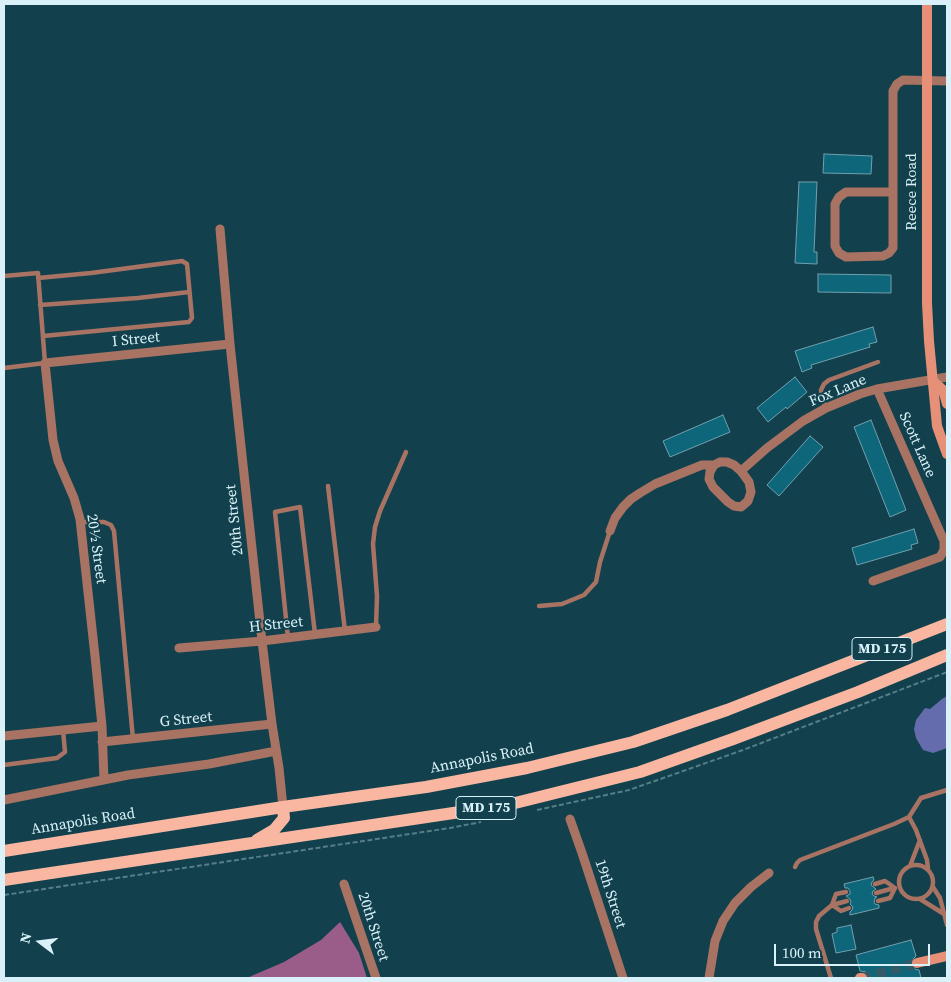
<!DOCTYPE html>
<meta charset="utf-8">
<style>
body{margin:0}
#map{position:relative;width:951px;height:982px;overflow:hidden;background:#12414d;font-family:"Source Serif 4",serif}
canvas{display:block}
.frame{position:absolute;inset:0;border:5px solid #daf1f9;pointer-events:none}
.north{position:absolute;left:15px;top:917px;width:50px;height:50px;-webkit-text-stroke:4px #12414d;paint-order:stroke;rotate:285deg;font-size:14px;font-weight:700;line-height:20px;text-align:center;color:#daf1f9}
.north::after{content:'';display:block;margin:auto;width:18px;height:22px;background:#daf1f9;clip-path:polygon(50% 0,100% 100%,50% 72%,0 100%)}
.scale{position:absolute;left:774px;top:944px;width:156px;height:22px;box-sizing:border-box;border:2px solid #daf1f9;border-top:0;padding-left:6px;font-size:15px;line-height:18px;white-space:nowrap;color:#daf1f9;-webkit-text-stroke:4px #12414d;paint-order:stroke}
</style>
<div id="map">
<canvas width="951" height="982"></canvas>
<div class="frame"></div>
<div class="north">N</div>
<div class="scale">100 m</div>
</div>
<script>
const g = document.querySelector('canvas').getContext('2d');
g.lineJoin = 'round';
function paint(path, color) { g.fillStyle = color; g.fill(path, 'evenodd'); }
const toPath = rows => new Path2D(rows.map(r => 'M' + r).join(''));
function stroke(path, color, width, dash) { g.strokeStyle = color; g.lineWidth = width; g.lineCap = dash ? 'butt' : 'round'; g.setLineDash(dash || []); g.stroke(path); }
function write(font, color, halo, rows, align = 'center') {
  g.font = font + ' "Source Serif 4",serif'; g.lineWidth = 4; g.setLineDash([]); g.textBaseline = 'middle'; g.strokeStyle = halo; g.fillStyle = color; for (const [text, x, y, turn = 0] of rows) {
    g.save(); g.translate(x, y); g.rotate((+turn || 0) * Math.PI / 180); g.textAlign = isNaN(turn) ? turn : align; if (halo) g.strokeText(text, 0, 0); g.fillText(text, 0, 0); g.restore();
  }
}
paint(toPath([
 [340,922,359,953,367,978,242,978,249,977,284,962,321,940]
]), '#9a5c89');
paint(toPath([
 [947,696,947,748,933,753,923,750,916,738,914,729,916,720,925,708,930,709,942,699]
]), '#656cad');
const building = toPath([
 [824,154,872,156,871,174,823,173,824,154],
 [799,182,817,182,814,252,817,252,817,264,795,263,799,182],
 [818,274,891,275,891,293,818,292,818,274],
 [873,327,877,342,869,344,870,347,811,365,812,368,802,372,795,351,873,327],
 [795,377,807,392,787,409,786,407,768,422,757,408,795,377],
 [723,415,730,432,670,457,663,441,723,415],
 [871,420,906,510,890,517,854,427,871,420],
 [810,436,823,447,779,496,767,485,810,436],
 [914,529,918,543,911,545,912,549,857,565,852,548,914,529],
 [873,877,874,880,872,882,871,885,876,889,873,891,872,894,874,896,877,897,875,898,874,902,875,904,879,905,879,908,850,915,850,912,852,910,853,907,850,904,851,902,850,899,846,896,850,894,850,891,848,888,845,888,844,884,873,877],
 [851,925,856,949,836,953,832,934,837,932,837,928,851,925],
 [911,940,916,956,911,961,910,965,915,969,919,970,921,978,869,978,866,972,860,971,856,955,911,940]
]);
paint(building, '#0d667a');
stroke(building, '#72a0ae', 1);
stroke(toPath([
 [862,978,917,963]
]), '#305b67', 10, [10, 5]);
stroke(toPath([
 [537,810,629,790,743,750,947,672],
 [4,895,450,828,481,822]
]), '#567d88', 2, [5, 2.5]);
stroke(toPath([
 [4,276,38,273,45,363,4,368],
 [38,278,91,273,182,261,187,264,192,318,189,322,43,336],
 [40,305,138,298,189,292],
 [826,408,822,398,821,390,824,384,829,380,878,362],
 [328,486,345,631],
 [81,522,104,522,111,525,114,531,133,739],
 [539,606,562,604,584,595,596,582,600,562,610,531],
 [376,627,377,596,373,544,375,527,380,511,406,452],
 [288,638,275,512,300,507,315,634],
 [4,765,57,758,65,752,63,730],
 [909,817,916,830,927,860,928,869],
 '899 882a17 17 0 1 1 34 0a17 17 0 1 1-34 0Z',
 [910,866,920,840],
 [795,867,797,863,800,860,894,824,909,817,921,798,947,790],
 [875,884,885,881,895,888,890,898,878,901],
 [933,887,940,898,947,925],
 [846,892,836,894,832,905,841,911,849,908],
 [876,893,894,888],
 [920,899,944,914],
 [831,978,816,929,816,922,819,916,832,905,847,901]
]), '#a87362', 4.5);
stroke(toPath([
 [893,192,846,192,839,197,835,204,835,246,839,253,846,257,883,256,889,253,893,248,893,91,897,84,903,80,947,81],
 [220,229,230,344,262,641,272,724,279,768,283,807],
 [720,462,727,462,734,465,741,471,749,482,751,492,748,501,741,507,734,506,728,502,713,487,709,479,710,472,714,465,720,462],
 [741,471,767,448,803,421,826,408,860,394,877,389,947,377],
 [610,531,615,518,623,507,631,499,640,493,655,484,702,465,714,465],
 [873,581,940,557,944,550,944,541,877,389],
 [179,648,262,641,376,627],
 [4,736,102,726],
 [102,742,272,724],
 [104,780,102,726,95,656,80,519,74,498,58,461,53,440,45,363,230,344],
 [4,800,128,775,209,764,276,751],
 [570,819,582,853,623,978],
 [344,884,376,978],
 [709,978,715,941,723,921,735,903,751,887,769,873]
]), '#a87362', 9);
stroke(toPath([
 [927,4,927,303,929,341,937,426,947,454],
 [933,381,943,390,947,404],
 [917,963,947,956],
 [860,978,862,978]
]), '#e69177', 10);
stroke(toPath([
 [257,840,274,830,284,818,283,807],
 [4,851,283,807,426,787,527,768,633,742,727,710,947,624],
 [4,880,507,805,640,772,733,739,858,692,947,655]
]), '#f9b7a2', 12);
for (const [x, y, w] of [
 [882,649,60],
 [486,808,60]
]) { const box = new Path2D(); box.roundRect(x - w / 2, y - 11.5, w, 23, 4); g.fillStyle = '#12414d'; g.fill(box); stroke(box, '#daf1f9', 1); }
write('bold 14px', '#daf1f9', null, [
 ["MD 175",882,649],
 ["MD 175",486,808]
]);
write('15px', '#daf1f9', '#12414d', [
 ["Reece Road",912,192,-90],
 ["I Street",136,340,-6],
 ["Fox Lane",838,391,-23],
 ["Scott Lane",917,445,66],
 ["20th Street",235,520,-96],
 ["20½ Street",96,549,82],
 ["H Street",276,625,-6],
 ["G Street",186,720,-6],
 ["Annapolis Road",482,759,-11],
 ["Annapolis Road",83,822,-9],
 ["19th Street",610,894,72],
 ["20th Street",373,927,72]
]);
</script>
